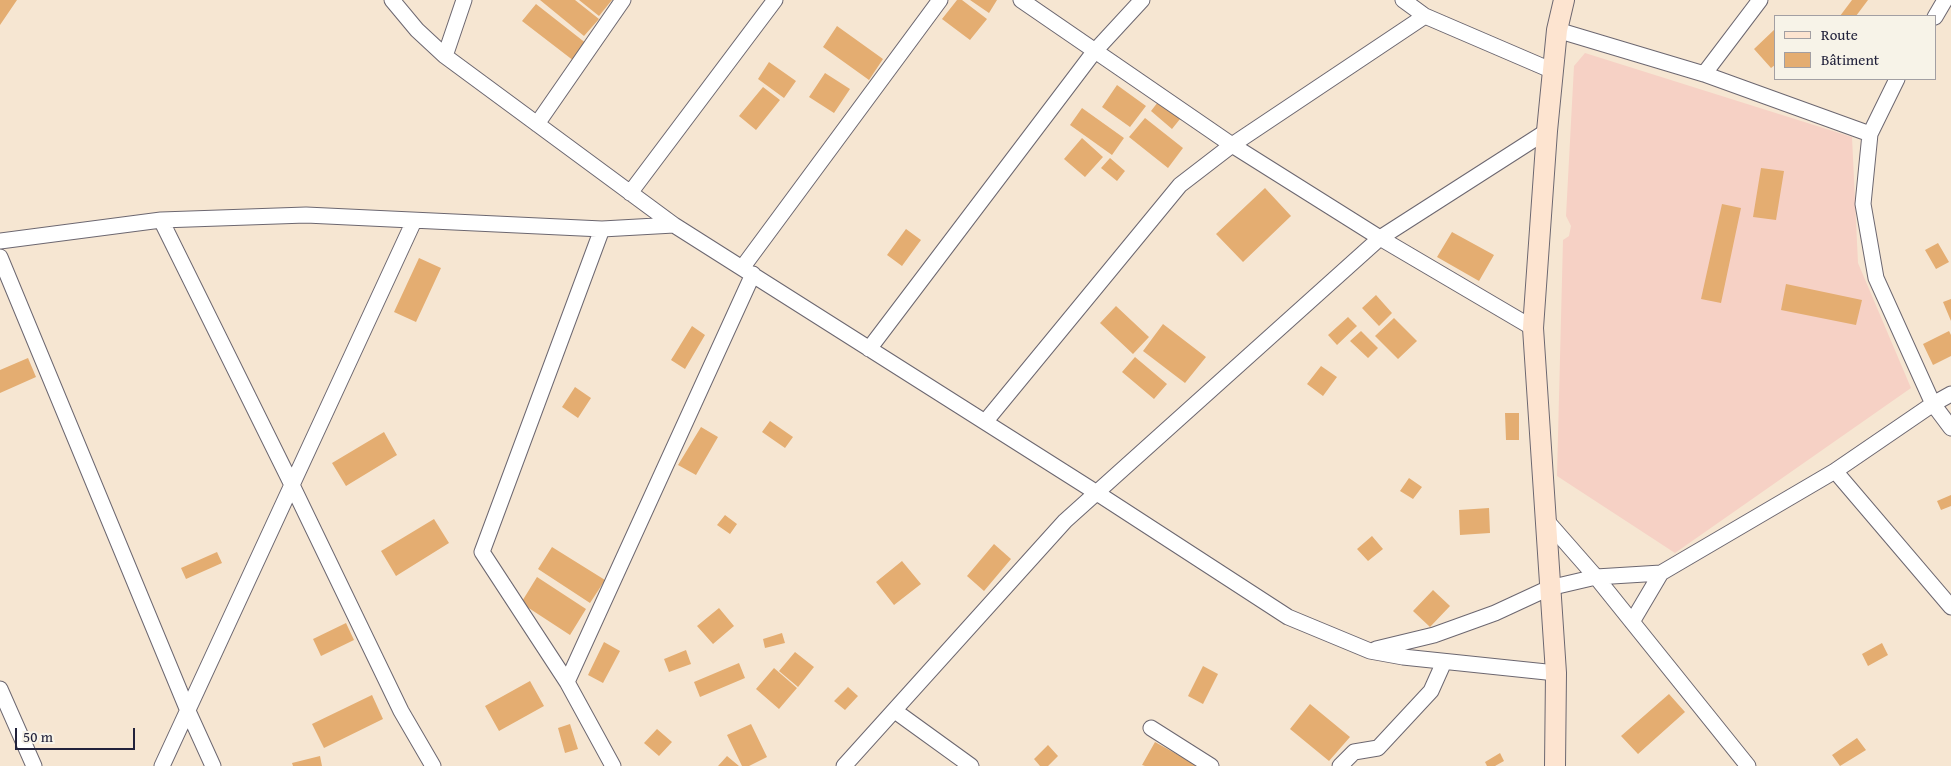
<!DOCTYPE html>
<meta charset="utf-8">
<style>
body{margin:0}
#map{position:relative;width:1951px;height:766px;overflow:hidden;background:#f6e6d2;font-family:"Gentium Book Plus",serif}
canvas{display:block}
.legend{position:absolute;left:1774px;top:15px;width:162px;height:65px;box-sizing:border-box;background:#f7f3e8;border:1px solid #a29fa3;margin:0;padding:6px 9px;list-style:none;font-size:15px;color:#22223b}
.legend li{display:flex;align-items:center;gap:10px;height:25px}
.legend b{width:25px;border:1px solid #a29fa3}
.scale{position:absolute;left:15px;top:728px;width:120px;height:22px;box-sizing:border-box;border:2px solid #22223b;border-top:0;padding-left:6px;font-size:15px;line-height:18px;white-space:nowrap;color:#22223b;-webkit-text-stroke:4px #f7f3e8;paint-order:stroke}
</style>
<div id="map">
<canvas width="1951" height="766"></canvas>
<ul class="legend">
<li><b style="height:6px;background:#fde4d0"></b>Route</li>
<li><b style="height:14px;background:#e4ad71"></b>Bâtiment</li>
</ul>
<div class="scale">50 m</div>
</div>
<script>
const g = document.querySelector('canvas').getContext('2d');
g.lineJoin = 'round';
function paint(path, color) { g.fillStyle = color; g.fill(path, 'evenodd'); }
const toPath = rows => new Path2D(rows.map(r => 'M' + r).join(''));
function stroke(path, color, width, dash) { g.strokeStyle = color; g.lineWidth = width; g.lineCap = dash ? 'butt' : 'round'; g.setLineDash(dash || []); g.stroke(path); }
paint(toPath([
 [1585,53,1852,137,1858,263,1911,388,1675,553,1557,476,1563,240,1569,236,1571,226,1566,216,1574,66]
]), '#f6d1c5');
paint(toPath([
 [0,0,17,0,0,25],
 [540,0,575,0,599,19,584,36],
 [579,0,612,0,599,16],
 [957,0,962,0,987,19,970,40,942,19],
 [970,0,997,0,989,13],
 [1852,0,1868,0,1856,16,1840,16],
 [536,4,587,44,574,61,522,21],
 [837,26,883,59,869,80,823,47],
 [1775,29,1775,65,1771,68,1754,49],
 [769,62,796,81,784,98,758,79],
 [825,73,850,89,834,113,809,97],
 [1117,85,1146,106,1130,127,1102,107],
 [763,87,780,100,756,130,739,116],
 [1158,102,1180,119,1172,129,1151,111],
 [1082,108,1124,138,1112,155,1070,125],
 [1145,118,1183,148,1168,168,1129,137],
 [1082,138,1103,157,1085,177,1064,159],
 [1110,158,1125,171,1117,181,1101,168],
 [1761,168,1784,171,1776,220,1753,217],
 [1265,188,1291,216,1243,262,1216,234],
 [1722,204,1741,208,1721,303,1701,299],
 [906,229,921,240,902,266,887,255],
 [1452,232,1494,255,1479,281,1437,257],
 [1938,243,1949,262,1936,269,1925,250],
 [419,258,441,268,416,322,394,312],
 [1786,284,1862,300,1856,325,1781,310],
 [1376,295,1392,313,1379,326,1362,308],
 [1951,299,1951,321,1943,302],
 [1116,306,1149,337,1133,354,1100,323],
 [1348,317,1357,326,1337,345,1328,335],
 [1394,318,1417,341,1398,359,1375,336],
 [1163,324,1206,357,1185,383,1143,351],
 [692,326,705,335,685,369,671,360],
 [1361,331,1378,348,1368,358,1350,341],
 [1949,331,1951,335,1951,356,1933,365,1923,344],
 [1135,357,1167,384,1154,399,1122,372],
 [28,358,36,377,0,393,0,370],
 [1321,366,1337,377,1323,396,1307,384],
 [575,387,591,398,578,418,562,407],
 [1505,413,1519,413,1519,440,1506,440],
 [770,421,793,437,785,448,762,432],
 [701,427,718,437,696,475,678,465],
 [384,432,397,455,346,486,332,463],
 [1409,478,1422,487,1413,499,1400,491],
 [1951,495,1951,506,1941,510,1937,501],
 [1489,508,1490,533,1460,535,1459,510],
 [725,515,737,524,730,534,717,525],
 [434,519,449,543,396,576,381,551],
 [1372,536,1383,549,1368,561,1357,549],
 [994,544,1011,559,984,591,967,576],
 [552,547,605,580,590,603,538,569],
 [217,552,222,563,186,579,181,568],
 [902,561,921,584,894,605,876,582],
 [537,577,586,609,570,635,521,603],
 [1433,590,1450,606,1430,627,1413,611],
 [719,608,734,626,713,644,697,626],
 [346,623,354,640,321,656,313,639],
 [782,633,785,643,765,648,763,639],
 [604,642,620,651,603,683,588,675],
 [1882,643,1888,655,1868,666,1862,654],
 [686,650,691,664,669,672,664,659],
 [795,652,814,667,798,687,779,671],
 [739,663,745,678,700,697,694,682],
 [1203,666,1218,674,1203,704,1188,696],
 [774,668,797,688,779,709,756,689],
 [530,681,544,706,499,731,485,706],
 [848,687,858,696,845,710,834,701],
 [1669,694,1685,712,1638,754,1621,736],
 [372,695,383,719,324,748,312,724],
 [1310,704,1350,737,1329,761,1290,729],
 [570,724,578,749,565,753,558,728],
 [751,724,767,757,749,766,742,766,727,735],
 [657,729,672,742,659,756,644,743],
 [1857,738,1866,750,1840,766,1832,755],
 [1155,742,1198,766,1145,766,1142,765],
 [1048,745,1058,756,1048,766,1040,766,1034,759],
 [1500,753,1504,761,1495,766,1487,766,1485,762],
 [320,756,322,766,293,766,292,763],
 [727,756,739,766,718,766]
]), '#e4ad71');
const street = toPath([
 [392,0,417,30,445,56,674,225],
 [1021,0,1232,145,1380,238,1533,328],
 [1403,0,1425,16,1553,71],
 [1935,17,1945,0],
 [1557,30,1704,74,1870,134],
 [445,56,464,0],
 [1704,74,1760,0],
 [1897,79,1870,134,1863,204,1876,278,1933,404,1951,428],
 [537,124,623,0],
 [630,193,775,0],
 [161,220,292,485,401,711,433,766],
 [602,229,674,225,1097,493,1288,617,1370,651,1403,657,1556,673],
 [0,241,161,220,306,215,602,229,482,552,567,682,613,766],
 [0,257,188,711,213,766],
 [742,268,940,0],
 [869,349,1094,52,1142,0],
 [985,422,1180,185,1232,145,1425,16],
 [1835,471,1951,607],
 [1546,520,1596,577,1748,766],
 [1632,622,1661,573],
 [1376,649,1434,635,1495,613,1549,588,1596,577,1661,573,1835,471,1933,404,1951,394],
 [567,682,753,274],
 [0,689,34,766],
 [895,711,971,766],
 [1151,728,1211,766],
 [162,766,414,221],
 [844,766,1065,521,1380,238,1547,131],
 [1340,766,1354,752,1378,748,1431,691,1444,662]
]);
const secondary = toPath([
 [1555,766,1556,673,1533,328,1547,131,1557,30,1564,0]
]);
stroke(street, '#6c6770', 17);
stroke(secondary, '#6c6770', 22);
stroke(street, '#fff', 15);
stroke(secondary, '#fde4d0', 20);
</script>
